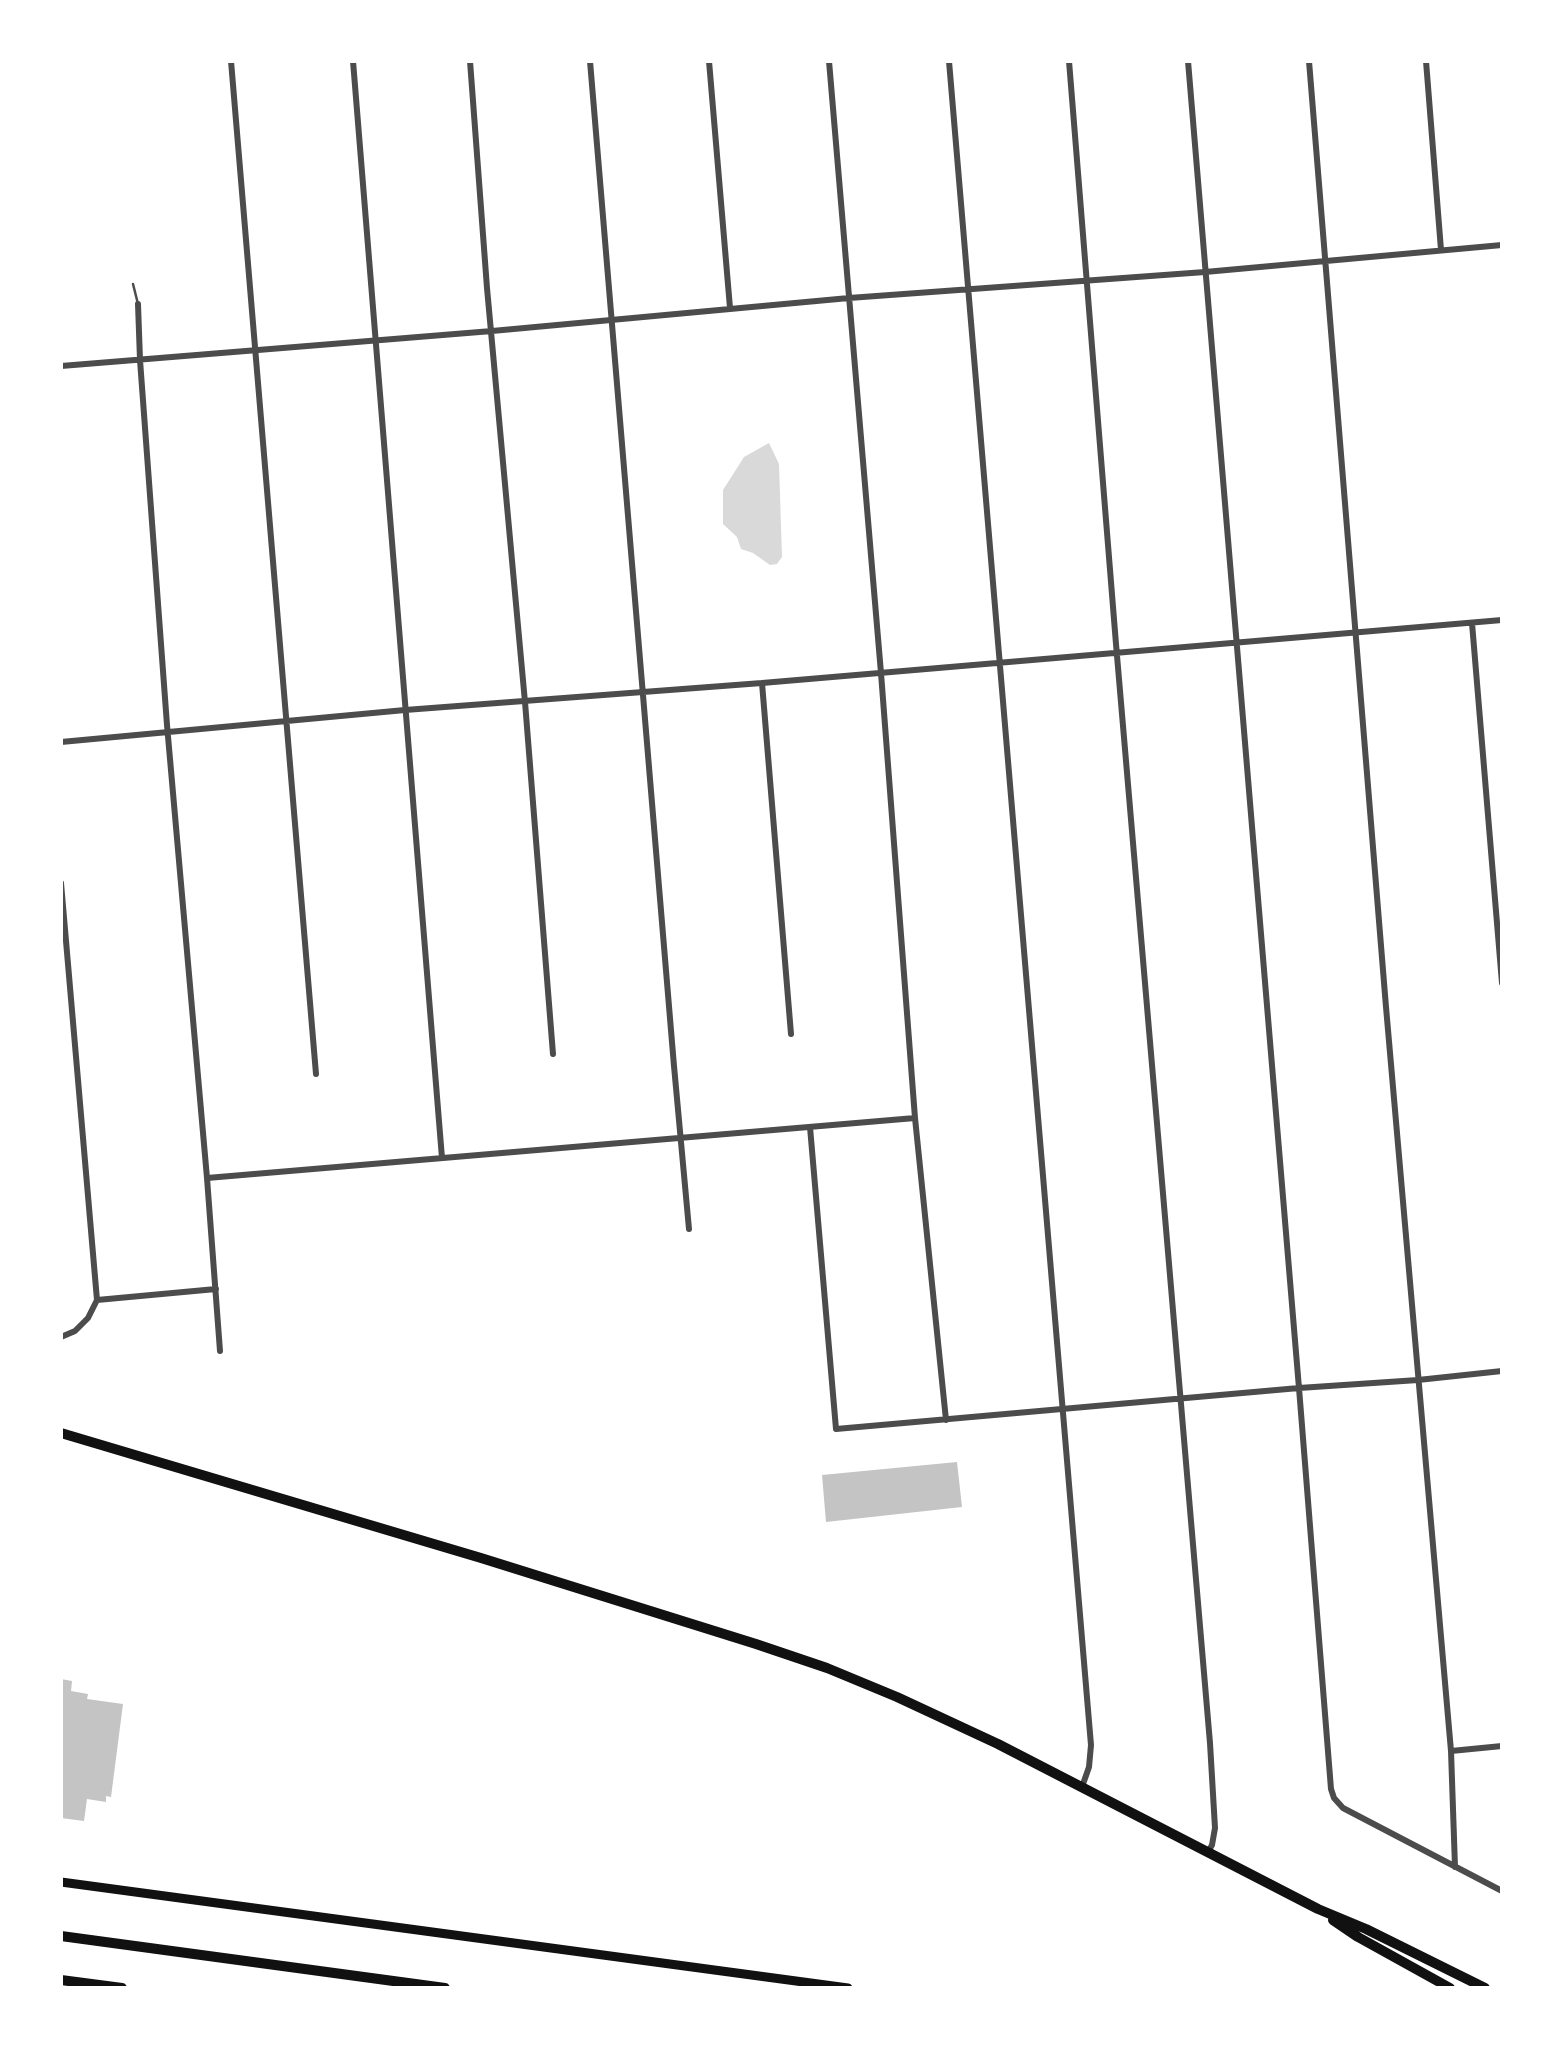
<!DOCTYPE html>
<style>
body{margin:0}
#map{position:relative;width:1563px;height:2049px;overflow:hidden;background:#fff;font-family:"Golos Text",sans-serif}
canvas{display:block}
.frame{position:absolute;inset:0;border:63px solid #fff;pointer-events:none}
</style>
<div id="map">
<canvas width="1563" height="2049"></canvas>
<div class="frame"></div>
</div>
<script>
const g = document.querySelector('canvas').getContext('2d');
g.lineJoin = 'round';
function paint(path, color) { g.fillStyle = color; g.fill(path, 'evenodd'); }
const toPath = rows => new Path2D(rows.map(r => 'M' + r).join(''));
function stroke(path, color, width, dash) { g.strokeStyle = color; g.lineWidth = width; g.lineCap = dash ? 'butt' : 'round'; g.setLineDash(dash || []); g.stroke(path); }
paint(toPath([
 [769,443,779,464,782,557,777,564,770,565,753,553,741,549,737,537,723,524,723,490,744,457]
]), '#d9d9d9');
paint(toPath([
 [957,1462,962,1507,826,1522,822,1475],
 [61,1679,72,1681,71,1691,88,1694,87,1699,123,1704,111,1797,106,1796,106,1802,87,1799,84,1821,61,1818]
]), '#c4c4c4');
stroke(toPath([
 [133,284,138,304]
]), '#4c4c4c', 2.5);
stroke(toPath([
 [231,61,316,1074],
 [353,61,442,1158],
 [470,61,487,288,525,702,553,1054],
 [590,61,674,1066,689,1229],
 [709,61,730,308],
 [829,61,881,673,915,1118,946,1420],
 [949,61,1091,1745,1089,1767,1082,1787],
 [1069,61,1116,644,1210,1743,1215,1828,1212,1845,1208,1852],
 [1188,61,1299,1388,1331,1789,1334,1798,1343,1808,1502,1891],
 [1309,61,1386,1007,1451,1751,1455,1867],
 [1426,61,1441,250],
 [138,304,140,360,167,725,207,1178,220,1351],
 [61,366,492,331,849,298,1205,272,1502,245],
 [1472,623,1502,983],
 [762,683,791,1034],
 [61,742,405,710,762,683,1502,620],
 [61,883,97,1300],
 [810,1127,836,1429,1299,1388,1418,1380,1502,1371],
 [207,1178,915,1118],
 [61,1337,75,1331,88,1318,97,1300,216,1289],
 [1451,1751,1502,1746]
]), '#4c4c4c', 6);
stroke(toPath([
 [61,1882,848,1988]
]), '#111', 9);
stroke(toPath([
 [61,1433,481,1558,756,1644,827,1668,897,1697,998,1744,1318,1909,1366,1929,1485,1988],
 [1333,1920,1358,1937,1450,1988]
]), '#111', 10);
stroke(toPath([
 [61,1936,445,1988],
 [61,1980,122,1988]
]), '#111', 10);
</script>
